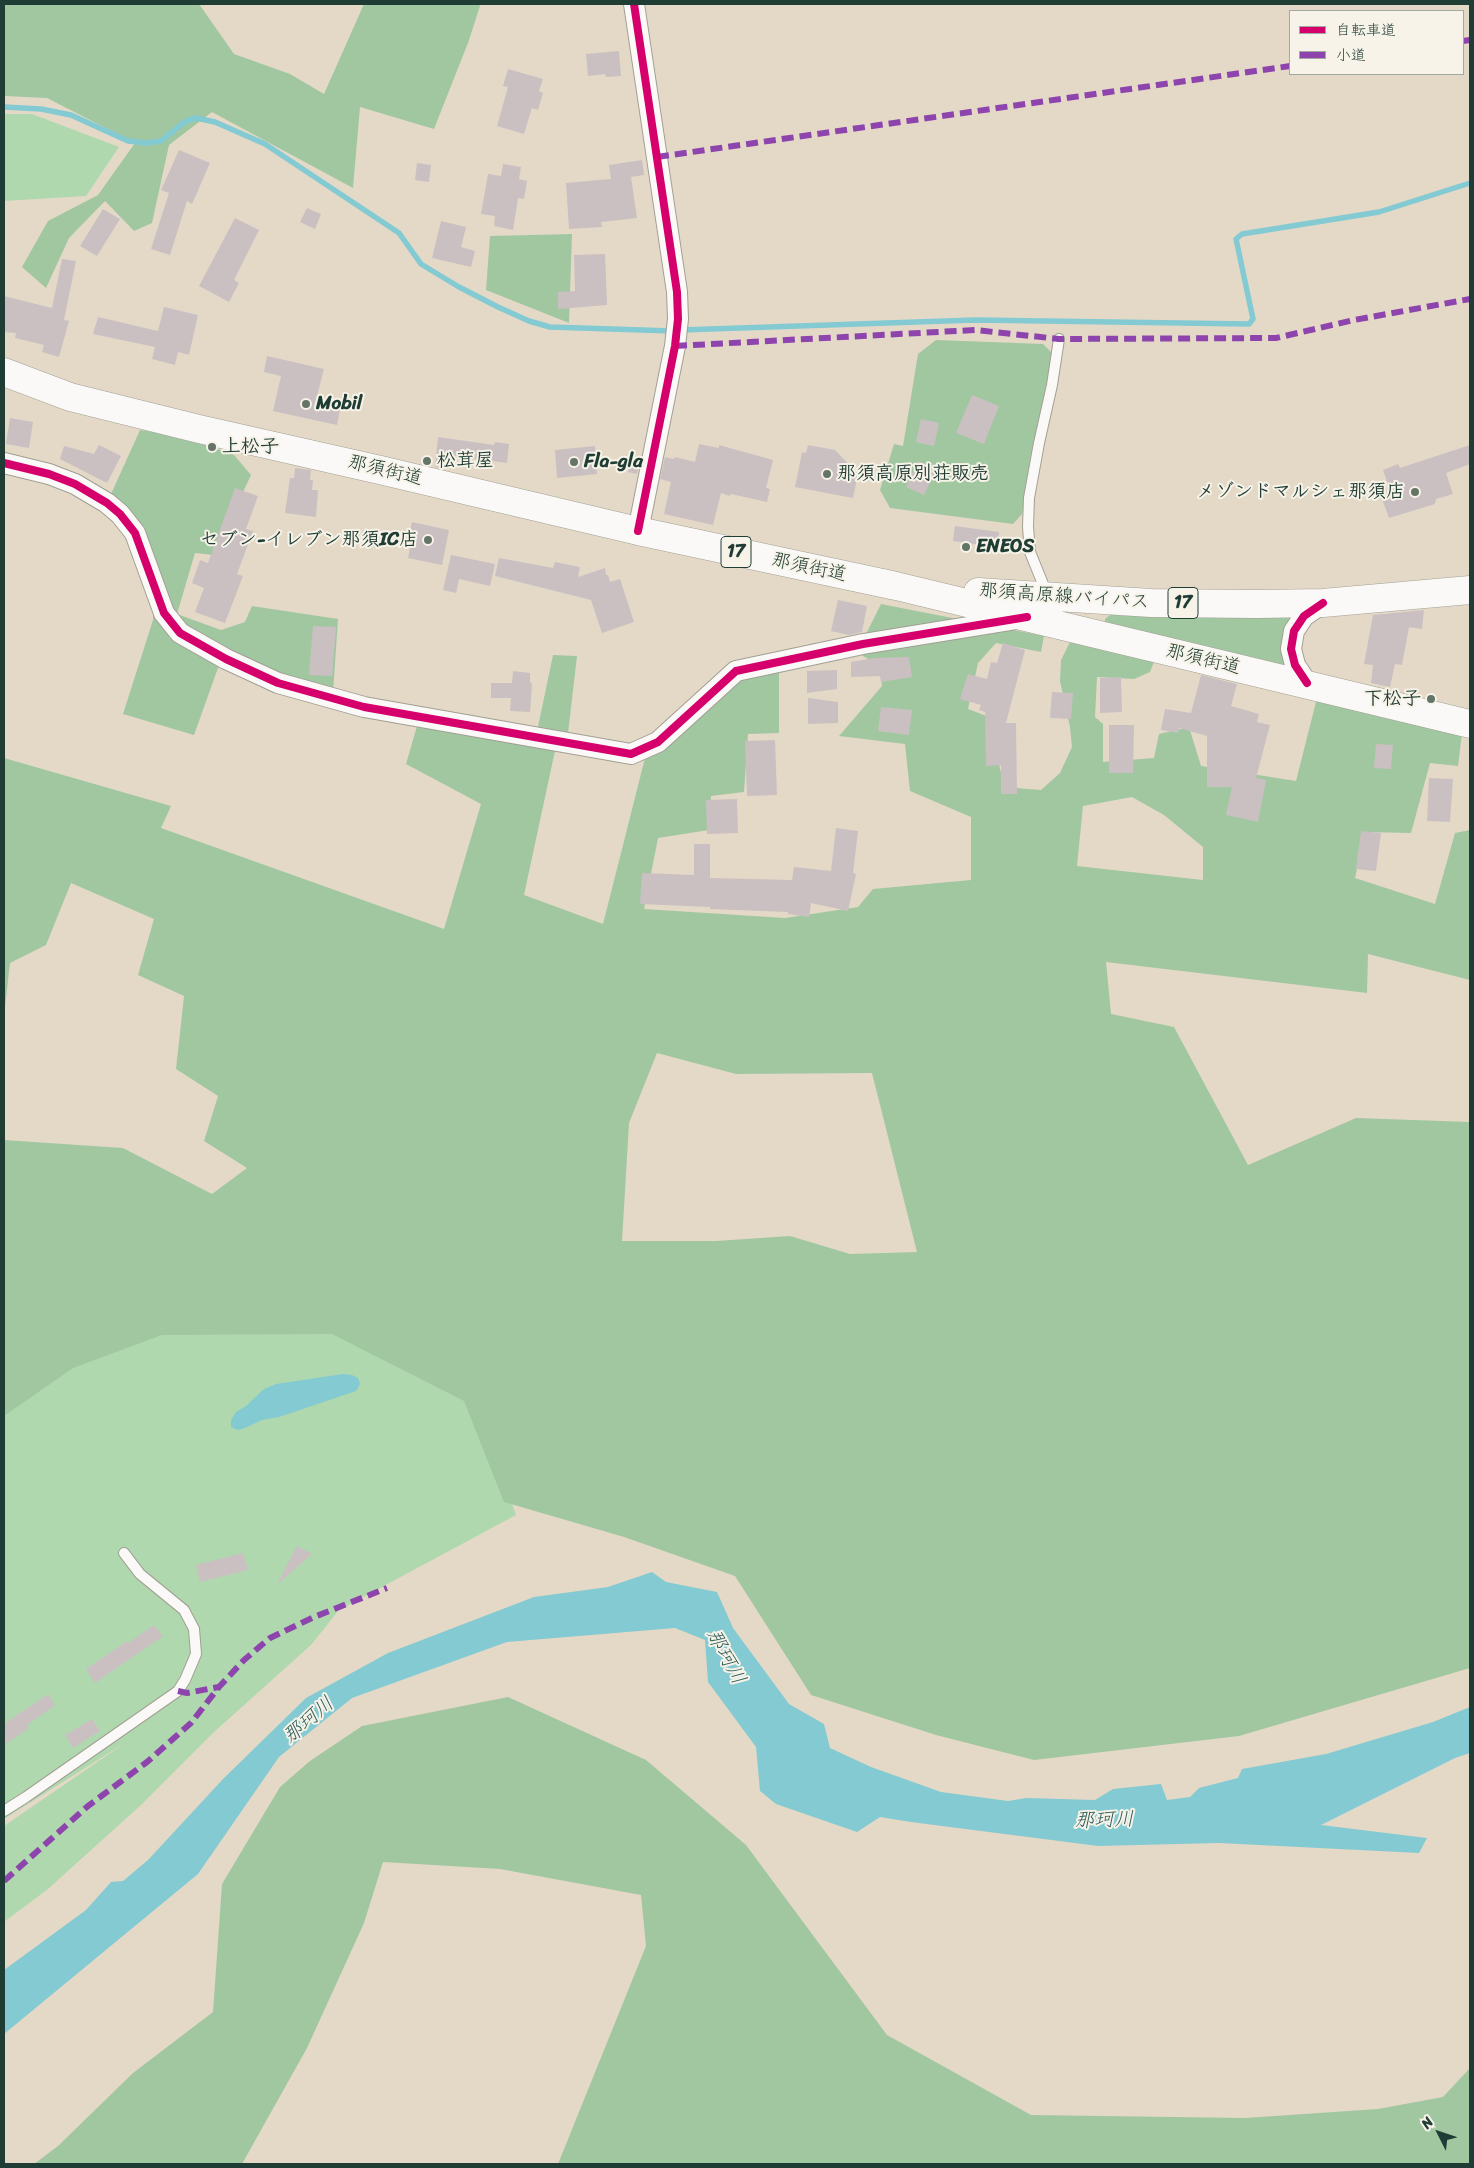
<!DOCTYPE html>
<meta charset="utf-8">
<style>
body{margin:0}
#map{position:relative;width:1474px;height:2168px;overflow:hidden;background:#e4d9c7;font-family:Sriracha,"Klee One",sans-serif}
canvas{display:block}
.frame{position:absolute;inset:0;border:5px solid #1f3d34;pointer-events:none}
.legend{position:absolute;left:1289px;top:10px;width:175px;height:65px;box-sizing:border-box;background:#f7f3e8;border:1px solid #a1aaa0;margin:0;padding:6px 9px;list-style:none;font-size:15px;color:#1f3d34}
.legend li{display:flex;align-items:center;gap:10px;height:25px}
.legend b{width:25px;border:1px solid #a1aaa0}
.north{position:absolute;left:1414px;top:2108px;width:50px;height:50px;-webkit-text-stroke:4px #f7f3e8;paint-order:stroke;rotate:311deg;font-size:14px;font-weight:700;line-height:20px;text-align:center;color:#1f3d34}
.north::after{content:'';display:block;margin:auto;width:18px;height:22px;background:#1f3d34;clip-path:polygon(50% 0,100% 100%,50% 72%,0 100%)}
</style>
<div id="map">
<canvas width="1474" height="2168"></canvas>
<div class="frame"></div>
<ul class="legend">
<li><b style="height:6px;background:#d6006c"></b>自転車道</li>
<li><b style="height:6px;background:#8e44ad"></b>小道</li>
</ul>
<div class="north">N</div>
</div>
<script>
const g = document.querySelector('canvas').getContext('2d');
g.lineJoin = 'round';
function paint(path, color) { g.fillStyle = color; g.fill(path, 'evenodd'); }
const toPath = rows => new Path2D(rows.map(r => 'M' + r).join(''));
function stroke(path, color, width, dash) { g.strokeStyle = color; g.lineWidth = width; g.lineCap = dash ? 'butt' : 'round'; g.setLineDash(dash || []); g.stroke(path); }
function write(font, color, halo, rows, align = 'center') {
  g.font = font + ' Sriracha,"Klee One",sans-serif'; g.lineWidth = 4; g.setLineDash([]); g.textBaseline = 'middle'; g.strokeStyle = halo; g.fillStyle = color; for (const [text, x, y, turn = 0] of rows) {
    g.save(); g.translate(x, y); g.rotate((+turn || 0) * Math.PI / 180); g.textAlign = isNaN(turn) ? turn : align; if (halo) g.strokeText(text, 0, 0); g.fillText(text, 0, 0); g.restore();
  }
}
paint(toPath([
 [4,114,32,114,119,147,86,196,4,201],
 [159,1326,341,1327,473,1394,516,1515,339,1610,311,1645,214,1732,141,1805,48,1889,4,1922,4,1826,125,1743,4,1819,4,1404,69,1360]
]), '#afd8ae');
paint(toPath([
 [4,4,199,4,234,54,290,74,324,94,364,4,479,4,480,6,468,43,434,129,360,107,353,188,212,112,169,145,152,223,134,231,105,201,69,238,46,288,22,267,48,221,98,195,135,143,47,98,4,96],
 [572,234,569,323,486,290,490,236],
 [936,340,1043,344,1052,353,1022,514,1013,524,890,508,880,490,894,444,903,446,918,354],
 [140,430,184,437,234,455,251,475,214,555,195,553,177,614,221,630,245,622,252,606,338,619,333,693,223,654,194,735,123,714,153,620,155,591,107,503],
 [881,604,1044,636,1041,652,996,643,978,663,968,709,989,717,1004,787,1041,790,1060,773,1072,747,1070,727,1060,681,1061,660,1070,642,1155,659,1150,672,1134,679,1097,677,1095,717,1103,724,1103,762,1154,758,1159,734,1189,727,1201,766,1296,781,1317,698,1462,733,1458,766,1430,763,1411,833,1365,832,1355,878,1435,904,1455,833,1470,830,1470,980,1368,954,1367,993,1106,962,1111,1014,1174,1027,1248,1165,1356,1118,1470,1122,1470,1668,1239,1736,1034,1760,936,1735,811,1695,735,1576,624,1537,504,1502,464,1401,332,1334,162,1335,73,1368,4,1416,4,1140,123,1148,212,1194,247,1168,204,1141,218,1096,176,1069,184,996,138,975,154,919,71,883,46,945,10,963,4,1016,4,758,171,806,161,828,444,929,481,804,406,764,417,726,535,741,553,655,577,656,568,733,556,746,524,895,603,924,645,758,739,677,779,669,779,733,748,734,744,792,711,796,709,830,658,838,644,909,785,918,858,907,873,889,971,880,971,817,910,791,905,744,839,736,882,686,879,666,857,652],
 [1132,797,1164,815,1203,847,1203,880,1077,866,1083,806],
 [657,1053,736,1074,872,1073,917,1252,850,1254,790,1236,716,1241,622,1241,629,1123],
 [1110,615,1291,617,1282,639,1282,653,1286,667,1105,624,1105,619],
 [508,1697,646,1760,746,1845,887,2035,1031,2115,1245,2118,1378,2109,1443,2097,1470,2068,1470,2164,558,2164,646,1946,641,1895,500,1869,383,1862,364,1923,307,2048,242,2164,34,2164,58,2146,133,2073,213,2012,222,1884,280,1787,310,1761,362,1726]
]), '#a1c7a1');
paint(toPath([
 [343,1374,352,1375,358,1378,360,1384,356,1391,279,1417,262,1420,245,1428,238,1430,231,1427,231,1420,236,1412,246,1406,264,1389,276,1384],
 [652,1572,666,1582,717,1592,733,1628,789,1704,824,1724,830,1748,871,1767,941,1792,1008,1801,1026,1798,1095,1800,1113,1789,1161,1784,1167,1800,1190,1797,1199,1788,1238,1778,1242,1769,1326,1754,1433,1722,1470,1707,1470,1753,1455,1758,1321,1825,1427,1838,1419,1853,1219,1843,1098,1846,911,1822,880,1817,857,1832,776,1804,760,1791,756,1747,708,1682,705,1640,675,1628,507,1642,352,1698,279,1757,198,1874,4,2034,4,1970,86,1910,111,1882,123,1881,148,1860,223,1779,306,1698,388,1653,534,1597,608,1587]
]), '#84cad2');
stroke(toPath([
 [4,107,41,109,71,115,128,141,147,143,161,141,186,121,196,118,215,122,265,144,399,233,421,264,459,287,498,307,529,321,550,327,672,331],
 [681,330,975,320,1249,324,1253,319,1236,239,1242,234,1379,212,1470,183]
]), '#84cad2', 5.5);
paint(toPath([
 [619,51,621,76,606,77,605,74,588,76,586,54],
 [508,69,543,79,539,91,543,93,538,110,532,108,524,134,497,126,508,87,503,86],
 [179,150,210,163,192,204,187,201,170,255,151,249,169,193,161,190],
 [642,160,644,175,631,177,637,218,601,222,602,227,569,229,566,183,611,179,609,165],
 [417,163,431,165,429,182,415,180],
 [503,164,521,167,519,179,527,181,524,199,518,198,513,230,494,226,495,216,481,214,488,174,501,176],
 [307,208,321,214,315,229,300,222],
 [103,209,120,219,97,256,80,246],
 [235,218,259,230,234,280,239,283,229,302,199,286],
 [441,221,466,227,461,247,475,251,471,267,432,258],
 [605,254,607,305,558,309,558,292,575,291,574,255],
 [62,259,76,261,64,320,69,321,59,357,42,352,44,345,15,338,16,333,4,332,4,296,52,308],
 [164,307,198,315,189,355,178,352,175,365,152,359,155,347,93,334,98,317,158,331],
 [267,356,324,369,315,404,340,409,337,425,273,411,281,376,264,372],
 [972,395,999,406,984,444,956,433],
 [10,418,33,422,29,448,6,444],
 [921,419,939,423,934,446,916,442],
 [438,437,494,445,495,442,509,444,507,463,454,456,453,468,435,467],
 [699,444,719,448,719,445,773,460,766,488,770,489,767,502,731,494,730,496,721,493,713,525,664,514,671,482,660,479,665,457,674,459,675,457,695,462],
 [99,445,121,456,107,483,60,459,64,446,94,454],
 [808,445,835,450,858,474,853,498,795,487,802,452,806,453],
 [1470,445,1470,464,1446,473,1453,494,1436,499,1435,504,1389,518,1381,496,1391,493,1383,470,1398,464,1400,468],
 [595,446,597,474,557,478,555,450],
 [631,460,640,462,637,474,628,472],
 [918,461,936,469,924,495,906,487],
 [295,468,311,470,310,480,313,480,312,490,318,490,316,517,285,513,290,478,294,478],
 [235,488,258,496,246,529,253,531,237,574,243,576,225,623,195,612,204,588,192,583,200,560,208,563],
 [412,522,449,530,442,565,408,558,412,537,409,536],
 [955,526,999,532,997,547,953,541],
 [451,555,495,564,490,586,459,579,456,593,443,590],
 [499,558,553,568,555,562,580,567,578,577,605,568,606,575,608,575,610,582,620,579,634,622,602,633,591,600,495,576],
 [838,600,867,606,862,632,849,635,831,631],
 [1424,610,1422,629,1409,627,1402,665,1395,664,1390,687,1371,683,1373,665,1364,664,1373,615],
 [313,626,336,627,332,676,309,675],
 [1003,643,1025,650,1006,723,1016,723,1017,794,1001,794,1001,765,986,766,985,712,979,710,981,705,960,699,968,674,987,679,991,662,997,663],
 [909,657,912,677,881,682,880,676,851,677,851,662,874,658],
 [837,670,837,689,807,693,807,671],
 [513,671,530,673,530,682,532,684,530,712,510,711,511,698,491,698,491,683,512,683],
 [1201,675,1237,684,1231,706,1259,714,1257,722,1270,725,1256,778,1266,780,1258,822,1226,815,1232,787,1207,787,1207,736,1179,728,1178,733,1161,730,1165,709,1191,713],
 [1121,677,1122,712,1100,713,1100,678],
 [1052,692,1073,693,1071,719,1050,718],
 [808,698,838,702,838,723,808,724],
 [881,707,912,710,909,735,878,731],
 [1109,725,1134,725,1133,773,1109,773],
 [775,740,777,795,747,796,745,741],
 [1376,744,1393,745,1391,769,1374,768],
 [1429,778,1453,779,1450,822,1427,821],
 [737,799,738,833,707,834,706,800],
 [836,828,858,831,853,873,856,874,848,911,811,903,809,917,788,914,788,912,710,909,710,907,640,904,642,873,694,875,694,844,710,844,710,878,792,880,794,867,831,871],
 [1361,831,1381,833,1376,871,1356,869],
 [297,1546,312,1554,279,1583,278,1582],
 [243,1553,248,1570,200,1582,196,1565],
 [154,1625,163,1636,95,1683,86,1669,127,1641,128,1643],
 [48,1694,55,1705,27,1725,29,1728,4,1745,4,1724],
 [92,1719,100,1731,73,1748,65,1735]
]), '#cac0c2');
const service = toPath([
 [1047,594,1030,552,1028,527,1029,498,1039,443,1052,385,1059,339],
 [4,1811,26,1797,178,1691,185,1680,196,1654,194,1629,184,1610,140,1574,124,1553]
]);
const minor = toPath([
 [634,4,677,292,678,319,675,346,638,531],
 [4,463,49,474,75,484,107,503,120,514,135,533,164,613,180,633,226,659,278,683,364,707,631,754,658,742,736,671,863,644,1017,619],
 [1307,683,1295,665,1291,649,1294,631,1304,616,1323,603]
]);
const primary = toPath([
 [4,372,70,397,199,429,380,470,638,531,896,586,1470,724],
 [978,592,1151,603,1257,604,1323,603,1470,590]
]);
stroke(service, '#a19f93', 12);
stroke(minor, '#a19f93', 22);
stroke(primary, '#a19f93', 29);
stroke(service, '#fbf9f7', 10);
stroke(minor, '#fbf9f7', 20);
stroke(primary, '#fbf9f7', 28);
stroke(toPath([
 [1463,41,1470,40],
 [657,157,1290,66],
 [675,346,975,330,1059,339,1276,338,1354,320,1470,299],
 [178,1691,187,1693,219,1687],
 [4,1881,88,1806,147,1762,191,1723,219,1687,244,1660,270,1638,314,1617,387,1588]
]), '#8e44ad', 6, [12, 6]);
stroke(toPath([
 [634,4,677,292,678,319,675,346,638,531],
 [4,463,49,474,75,484,107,503,120,514,135,533,164,613,180,633,226,659,278,683,364,707,631,754,658,742,736,671,863,644,1027,617],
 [1307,683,1295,665,1291,649,1294,631,1304,616,1323,603]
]), '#d6006c', 8);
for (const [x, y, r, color] of [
 [306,404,5,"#647467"],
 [212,447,5,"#647467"],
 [427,461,5,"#647467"],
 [574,462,5,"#647467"],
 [827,474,5,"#647467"],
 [1415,492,5,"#647467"],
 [428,540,5,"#647467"],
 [966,547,5,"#647467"],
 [1431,699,5,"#647467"]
]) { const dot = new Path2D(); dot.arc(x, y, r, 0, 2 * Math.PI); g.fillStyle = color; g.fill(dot); stroke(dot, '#f7f3e8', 2); }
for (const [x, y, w] of [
 [736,552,30],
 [1183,603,30]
]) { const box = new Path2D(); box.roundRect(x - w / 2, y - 15.5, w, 31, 4); g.fillStyle = '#f7f3e8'; g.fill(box); stroke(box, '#1f3d34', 1); }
write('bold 18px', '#1f3d34', null, [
 ["17",736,552],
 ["17",1183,603]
]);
write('bold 19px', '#1f3d34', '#f7f3e8', [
 ["Mobil",316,404],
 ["上松子",222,447],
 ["松茸屋",437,461],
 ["Fla-gla",584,462],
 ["那須高原別荘販売",837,474],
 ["メゾンドマルシェ那須店",1405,492,"right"],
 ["セブン-イレブン那須IC店",418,540,"right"],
 ["ENEOS",976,547],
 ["下松子",1421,699,"right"]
], 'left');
write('19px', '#1f3d34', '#f7f3e8', [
 ["那須街道",385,471,13],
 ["那須街道",809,568,12],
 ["那須高原線バイパス",1064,597,4],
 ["那須街道",1203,660,13]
]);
write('italic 20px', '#2e5e5d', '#f7f3e8', [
 ["那珂川",725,1657,61],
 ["那珂川",309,1721,-41],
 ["那珂川",1104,1821,-2]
]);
</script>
